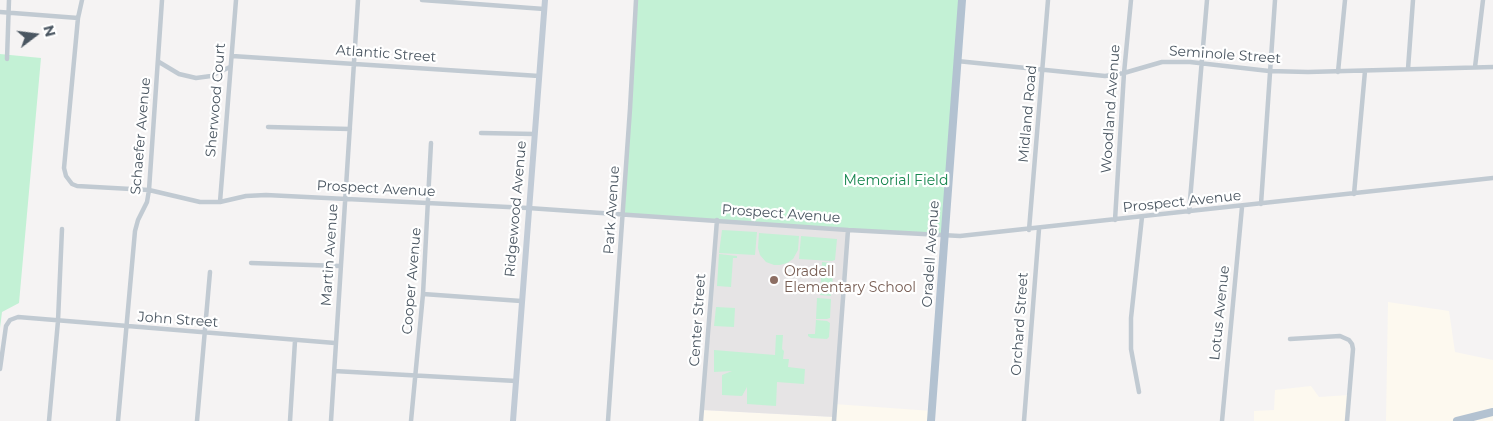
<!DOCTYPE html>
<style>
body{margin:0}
#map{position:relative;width:1493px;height:421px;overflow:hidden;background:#f5f3f3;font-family:Montserrat,sans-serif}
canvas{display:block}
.north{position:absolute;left:10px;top:10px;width:50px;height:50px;-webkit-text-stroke:4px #fff;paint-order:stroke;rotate:75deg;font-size:14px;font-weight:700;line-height:20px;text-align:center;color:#4a5661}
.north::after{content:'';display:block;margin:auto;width:18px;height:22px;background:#4a5661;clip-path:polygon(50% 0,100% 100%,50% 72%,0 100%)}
</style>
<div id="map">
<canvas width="1493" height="421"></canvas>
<div class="north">N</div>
</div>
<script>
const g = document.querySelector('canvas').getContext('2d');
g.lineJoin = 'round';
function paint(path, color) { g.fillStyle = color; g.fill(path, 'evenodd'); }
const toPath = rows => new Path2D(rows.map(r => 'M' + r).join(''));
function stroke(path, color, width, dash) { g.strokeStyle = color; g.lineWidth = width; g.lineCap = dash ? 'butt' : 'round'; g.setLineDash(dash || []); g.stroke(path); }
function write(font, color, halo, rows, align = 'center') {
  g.font = font + ' Montserrat,sans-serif'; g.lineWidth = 4.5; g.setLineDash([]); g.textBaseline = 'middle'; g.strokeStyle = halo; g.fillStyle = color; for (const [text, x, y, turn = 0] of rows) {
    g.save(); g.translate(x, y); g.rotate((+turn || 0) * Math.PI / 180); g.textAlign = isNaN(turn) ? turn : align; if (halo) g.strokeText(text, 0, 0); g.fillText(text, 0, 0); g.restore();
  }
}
paint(toPath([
 [1388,302,1449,311,1455,352,1493,360,1493,421,1386,421],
 [1311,386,1319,397,1349,395,1347,421,1254,421,1254,411,1274,410,1275,390],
 [834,404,932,411,931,421,701,421,702,410,833,417]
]), '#fdf9ef');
paint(toPath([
 [717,220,848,230,834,417,702,410]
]), '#e6e4e5');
paint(toPath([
 [636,0,962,0,945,235,623,214],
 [0,54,41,58,19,303,2,312,0,328],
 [722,230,757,232,755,255,719,253],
 [759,233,799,236,798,250,793,259,787,263,780,265,774,265,766,262,760,255,758,248],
 [801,236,837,239,835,260,832,261,799,259],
 [719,254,737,256,737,258,733,258,731,287,717,286],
 [822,262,831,263,834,266,831,296,820,295],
 [817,298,831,299,830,318,827,319,816,319],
 [716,307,735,308,734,327,714,326],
 [816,320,827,321,830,323,829,337,827,339,811,338,808,336,808,334,815,334],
 [776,335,783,335,782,349,784,351,783,359,789,359,788,367,805,369,804,384,777,382,776,406,747,404,747,387,742,396,722,395,722,375,732,371,714,372,714,350,775,355]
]), '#c3f1d5');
stroke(toPath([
 [82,0,78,18,64,168,66,176,72,184,77,186,149,190,200,202,220,202,246,196,266,195,528,208,848,230,960,236,1493,178],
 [422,0,544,9],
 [0,12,78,18],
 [232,56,539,76],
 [7,59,9,0],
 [957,61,1105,76,1124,73,1162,62,1190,62,1269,71,1308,72,1493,67],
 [159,62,179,74,196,78,211,76,230,67],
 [1475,67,1483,0],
 [1408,69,1413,0],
 [1338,72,1345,0],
 [268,127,350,129],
 [481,133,535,134],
 [1354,194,1365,71],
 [220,202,236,0],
 [1261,204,1275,0],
 [1189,212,1207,0],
 [1115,220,1124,73,1131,0],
 [1029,230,1048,0],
 [251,263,340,266],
 [423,294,521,301],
 [1290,339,1340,336,1349,340,1352,344,1353,349,1347,421],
 [0,369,6,326,10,320,18,317,335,343],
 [334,371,516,381],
 [1139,392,1131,349,1131,318,1142,217],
 [49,421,58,321,62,229],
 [118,421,135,231,138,220,147,202,149,190,162,0],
 [197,421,210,272],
 [290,421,295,341],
 [331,421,358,0],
 [411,421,423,294,431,143],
 [608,421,630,109,636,0],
 [701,421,717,220],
 [834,421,848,230],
 [1024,421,1039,229],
 [1222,421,1242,207]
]), '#c1cad2', 4.5);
stroke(toPath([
 [513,421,545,0]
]), '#c1cbd6', 6);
stroke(toPath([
 [931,421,962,0],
 [1457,421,1493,412]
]), '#b3c2d1', 8);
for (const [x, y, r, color] of [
 [774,280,5,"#8d6e63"]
]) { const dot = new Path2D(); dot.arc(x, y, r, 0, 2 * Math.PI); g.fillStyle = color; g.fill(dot); stroke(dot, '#fff', 2); }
write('14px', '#4a5661', '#fff', [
 ["Atlantic Street",386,54,4],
 ["Seminole Street",1225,55,4],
 ["Sherwood Court",216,100,-85],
 ["Woodland Avenue",1111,109,-86],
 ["Midland Road",1028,114,-85],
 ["Schaefer Avenue",141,136,-85],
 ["Prospect Avenue",376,189,3],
 ["Prospect Avenue",1182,202,-6],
 ["Ridgewood Avenue",516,209,-85],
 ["Park Avenue",612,210,-86],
 ["Prospect Avenue",781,214,4],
 ["Oradell Avenue",931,254,-86],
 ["Martin Avenue",330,255,-86],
 ["Cooper Avenue",412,281,-85],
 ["Lotus Avenue",1220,313,-84],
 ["John Street",178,320,4],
 ["Center Street",698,320,-86],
 ["Orchard Street",1020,324,-86]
]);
write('14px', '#17864f', '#fff', [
 ["Memorial Field",896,181]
]);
write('14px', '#785e54', '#fff', [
 ["Oradell",784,272],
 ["Elementary School",784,288]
], 'left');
</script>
